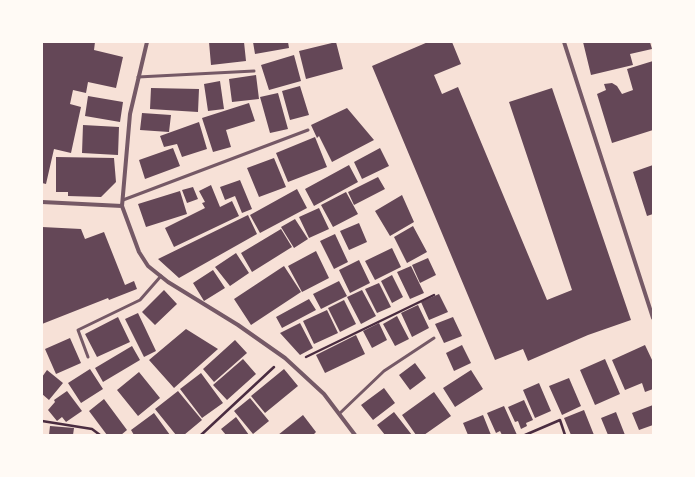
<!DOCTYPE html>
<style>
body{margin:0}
#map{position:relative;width:695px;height:477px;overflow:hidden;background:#f7e1d7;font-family:"Alegreya Sans",sans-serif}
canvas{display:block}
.frame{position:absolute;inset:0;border:43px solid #fffaf5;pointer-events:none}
</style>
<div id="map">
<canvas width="695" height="477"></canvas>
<div class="frame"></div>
</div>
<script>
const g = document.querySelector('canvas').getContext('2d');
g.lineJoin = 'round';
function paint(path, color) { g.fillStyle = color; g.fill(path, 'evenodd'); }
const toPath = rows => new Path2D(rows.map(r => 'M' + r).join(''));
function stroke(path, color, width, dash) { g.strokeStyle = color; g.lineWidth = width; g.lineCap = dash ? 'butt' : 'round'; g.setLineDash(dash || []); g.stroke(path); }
paint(toPath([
 [42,42,95,42,94,50,123,57,116,88,88,82,86,93,73,90,70,104,81,107,71,153,54,149,46,184,42,183],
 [209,42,244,42,246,61,211,65],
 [253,42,288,42,289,48,255,54],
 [336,42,343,69,306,79,299,51],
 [428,42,452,42,461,64,434,75,442,94,458,87,547,300,572,290,509,102,552,88,631,320,588,335,528,361,523,349,495,360,372,66],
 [583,42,650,42,652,49,630,54,633,65,591,75],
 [294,55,301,81,269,90,261,65],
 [653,61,653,130,612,143,597,94,606,90,604,84,612,83,617,86,622,94,633,90,627,69],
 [256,75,259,99,232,102,229,79],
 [220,81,224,109,208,111,204,84],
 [300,86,309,115,290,120,282,91],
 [151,88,199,89,198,112,150,109],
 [278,93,288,129,270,133,260,97],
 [88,96,123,102,120,122,85,116],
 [249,103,255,121,226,130,231,147,213,152,202,118],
 [347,108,374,140,332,162,319,136,317,138,311,125],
 [142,113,171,115,169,132,140,130],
 [199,122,207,149,182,157,177,144,164,147,160,136],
 [83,125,119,127,118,155,82,153],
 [315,137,327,167,288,182,276,153],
 [173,148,180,166,145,179,139,160],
 [380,148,389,166,362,179,354,162],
 [56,157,114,158,116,182,101,197,68,196,68,192,56,192],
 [274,158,286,187,259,197,247,168],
 [349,165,358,182,314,206,305,189],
 [653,165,653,214,647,216,633,172],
 [378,177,385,189,354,205,348,192],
 [240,180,252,209,242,213,235,196,225,200,220,187],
 [211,185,220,207,232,201,239,216,174,247,165,228,205,208,202,203,205,202,199,191],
 [193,187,198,199,187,203,182,190],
 [297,189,307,208,260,233,250,215],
 [180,191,187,214,146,227,138,204],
 [346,192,358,214,333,227,321,205],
 [402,195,414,222,390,236,375,211],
 [319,208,329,229,309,238,299,217],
 [248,215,257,234,179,278,158,259],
 [295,219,308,239,294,248,281,227],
 [359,223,367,242,349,250,340,231],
 [413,226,427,252,407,263,394,237],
 [42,227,81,229,85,239,104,232,125,285,134,281,137,289,109,300,108,298,42,324],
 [281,229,292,247,252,272,241,253],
 [335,234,348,262,334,269,320,241],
 [392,248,401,267,375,280,365,261],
 [316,251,329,278,302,292,288,266],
 [236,253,249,273,230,286,215,267],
 [428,258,436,275,420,283,412,265],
 [359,260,370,283,350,293,339,270],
 [284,266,301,292,251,325,234,299],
 [411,266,424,293,410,299,397,272],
 [213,270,225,288,204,301,193,283],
 [392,275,403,297,392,303,381,281],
 [339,281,347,296,321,309,313,294],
 [379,283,391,307,377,313,365,289],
 [164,290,177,304,155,325,142,312],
 [362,290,376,316,361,324,347,297],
 [439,294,448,312,429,320,421,302],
 [309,299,316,310,282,328,276,317],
 [344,300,356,324,340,332,328,308],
 [418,305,429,328,412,337,401,313],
 [327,310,338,333,314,344,303,321],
 [138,313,156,351,144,357,125,319],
 [397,316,409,339,395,346,383,324],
 [118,317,130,342,97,357,85,334],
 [453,317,462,336,444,343,435,324],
 [300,323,313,348,300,355,280,333],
 [379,323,387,340,372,348,363,331],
 [186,329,218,349,174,388,149,360],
 [356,335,365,354,325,373,316,355],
 [70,338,81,363,56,374,45,349],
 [235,340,247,353,214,382,203,369],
 [462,345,471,363,454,371,446,353],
 [645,345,653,362,653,389,645,392,642,383,625,390,612,360],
 [132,346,140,360,103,382,95,368],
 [243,359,256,374,227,400,213,385],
 [605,359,620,394,595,405,580,370],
 [415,363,426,378,410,390,399,375],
 [90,369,103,389,81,403,68,383],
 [284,369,298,386,265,413,251,396],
 [47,370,63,383,49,400,42,394,42,377],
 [471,370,483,389,455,407,443,388],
 [139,372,160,398,138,416,117,390],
 [201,373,223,403,202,418,180,389],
 [569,378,581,406,562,415,549,386],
 [539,383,551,411,535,418,523,390],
 [384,388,395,403,373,420,361,405],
 [67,391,82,411,66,422,62,417,57,421,48,410,55,402,54,400],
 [178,391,202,420,184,435,176,435,155,409],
 [434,392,451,416,424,435,416,435,402,415],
 [250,398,269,421,253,434,234,411],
 [104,399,127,430,121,435,107,435,89,411],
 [524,400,533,420,526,423,527,426,521,429,518,421,515,422,508,407],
 [653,405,653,425,639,430,632,413],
 [504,406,517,435,502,435,500,431,496,433,487,413],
 [584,410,594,435,571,435,564,418],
 [394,412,412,435,385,435,377,425],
 [616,412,625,435,608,435,601,418],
 [154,413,170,435,134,435,131,430],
 [303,415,316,432,313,435,278,435],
 [483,415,491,435,468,435,463,423],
 [236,417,249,435,226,435,221,429],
 [50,426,74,428,73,435,49,435]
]), '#644757');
stroke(toPath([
 [306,357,434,295],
 [42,421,92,429,100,435],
 [201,435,274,367],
 [525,435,560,420,565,435]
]), '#4a2c40', 2.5);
stroke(toPath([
 [138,77,254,71],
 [123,200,308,130],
 [88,357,78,330,140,300,161,276],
 [339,414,384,371,434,338]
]), '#755966', 3);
stroke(toPath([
 [147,42,130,114,122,206,139,252,148,266,168,282,238,325,285,358,324,394,355,435],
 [564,42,653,318],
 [42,202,122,206]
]), '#755966', 4);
</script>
